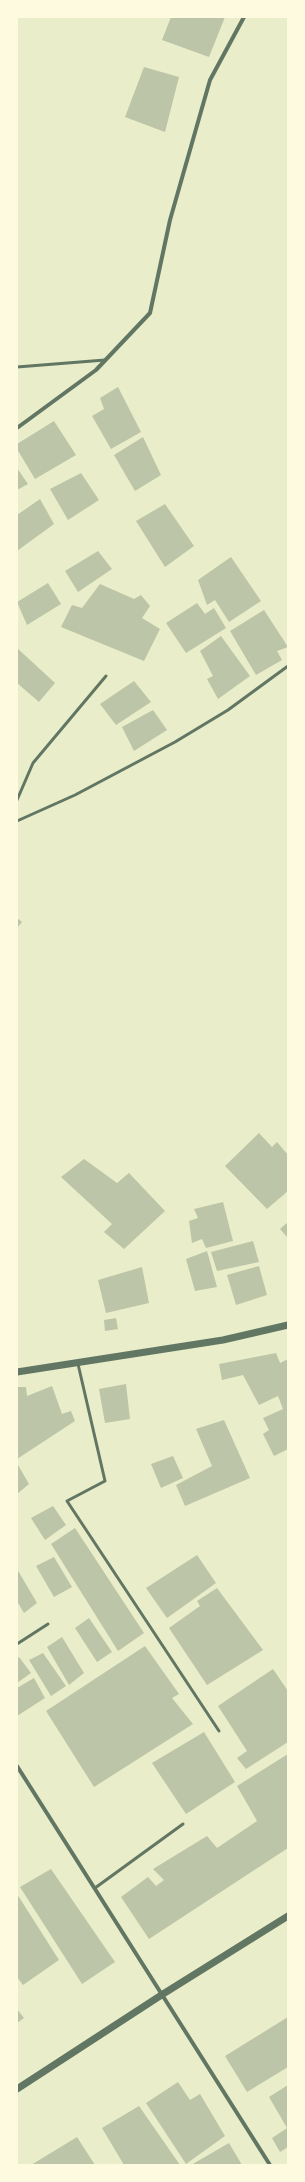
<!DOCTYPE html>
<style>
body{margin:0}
#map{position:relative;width:305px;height:2182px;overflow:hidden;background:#e9edc9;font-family:"Fira Sans",sans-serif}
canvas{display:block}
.frame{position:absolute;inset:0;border:18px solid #fefae0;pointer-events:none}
</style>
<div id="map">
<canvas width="305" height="2182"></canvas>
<div class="frame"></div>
</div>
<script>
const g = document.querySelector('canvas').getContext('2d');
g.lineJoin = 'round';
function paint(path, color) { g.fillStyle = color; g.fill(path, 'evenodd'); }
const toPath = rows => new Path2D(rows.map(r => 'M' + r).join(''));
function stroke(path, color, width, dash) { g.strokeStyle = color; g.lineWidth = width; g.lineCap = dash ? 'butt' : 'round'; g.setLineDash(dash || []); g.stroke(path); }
paint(toPath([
 [171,17,225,17,209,57,162,40],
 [144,67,179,77,165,132,125,117],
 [118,387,141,432,111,449,92,416,104,409,100,398],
 [54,421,76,455,35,479,17,449,17,444],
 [143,437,161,475,135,491,114,455],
 [17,468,28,484,17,490],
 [81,473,99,500,68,520,50,489],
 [40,499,54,524,17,551,17,515],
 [165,504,194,546,165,567,136,521],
 [98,551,112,569,78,592,65,571],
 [231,557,261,601,229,622,215,600,207,605,198,580],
 [48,583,61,604,27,625,17,602],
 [100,584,134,599,141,595,150,606,142,618,160,629,144,661,61,627,72,605,82,608],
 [197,603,205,614,214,608,226,628,186,653,166,623],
 [264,610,288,647,277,651,282,660,256,675,230,631],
 [221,636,250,676,218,699,207,679,213,676,200,651],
 [17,648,55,683,39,702,17,683],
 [134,681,151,702,116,725,100,704],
 [153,710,167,730,134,751,122,727],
 [17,918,22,922,17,928],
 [259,1133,272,1147,277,1142,288,1155,288,1191,267,1209,225,1166],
 [84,1159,117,1183,129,1173,165,1211,124,1249,104,1232,112,1224,61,1177],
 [223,1202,233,1241,206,1248,202,1239,192,1243,189,1221,198,1218,194,1209],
 [288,1222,288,1238,280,1229],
 [253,1241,259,1262,217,1271,211,1252],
 [207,1251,217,1287,195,1291,186,1259],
 [259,1266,267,1295,236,1305,227,1275],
 [142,1267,149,1303,106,1313,98,1280],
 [116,1318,118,1329,105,1331,104,1320],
 [276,1353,280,1363,288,1359,288,1449,274,1456,263,1434,269,1430,263,1418,283,1409,278,1396,259,1405,243,1375,222,1380,219,1364],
 [126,1384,130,1419,105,1423,99,1389],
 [52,1386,62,1414,71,1411,75,1421,17,1459,17,1387,26,1387,27,1396],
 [224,1420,250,1478,185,1506,176,1485,212,1466,196,1429],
 [173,1456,183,1478,161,1488,151,1464],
 [18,1465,29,1484,17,1494,17,1466],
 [53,1506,66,1525,45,1540,31,1518],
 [75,1528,144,1633,118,1651,51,1544],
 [197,1555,216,1583,167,1618,146,1588],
 [54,1557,72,1587,54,1597,36,1566],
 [17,1569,37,1603,24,1613,17,1601],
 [217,1588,263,1650,207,1685,169,1628,200,1606,197,1601],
 [89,1618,112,1652,97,1662,75,1628],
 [62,1637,84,1673,69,1685,47,1647],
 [145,1646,179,1694,172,1698,193,1724,94,1787,46,1711],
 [43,1653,66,1686,51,1696,29,1660],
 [19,1657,31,1673,17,1683,17,1659],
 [273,1669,288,1691,288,1742,246,1769,237,1758,247,1751,218,1706],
 [34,1678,45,1698,17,1716,17,1688],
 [204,1732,235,1782,186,1814,152,1763],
 [288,1754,288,1848,149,1939,121,1897,148,1877,156,1886,164,1880,153,1869,207,1836,217,1848,257,1821,237,1786],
 [51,1869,115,1962,82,1984,20,1887],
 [17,1894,59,1960,23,1985,17,1977],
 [17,2009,24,2018,17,2023],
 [288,2017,288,2067,247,2092,225,2056],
 [178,2082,190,2100,200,2094,225,2136,186,2164,146,2103],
 [288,2085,288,2147,280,2152,272,2138,287,2128,269,2097],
 [139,2106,180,2165,124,2165,102,2128],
 [77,2137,95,2165,31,2165],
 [229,2143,242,2165,191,2165]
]), '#bcc5a7');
stroke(toPath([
 [17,367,105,360],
 [17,800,33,763,106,676],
 [17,821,75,795,175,742,228,710,288,666],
 [78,1364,105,1481,67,1501,219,1731],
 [17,1644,48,1624],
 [95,1888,183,1824]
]), '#617663', 3);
stroke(toPath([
 [17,428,96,370,150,313,170,220,210,80,244,17],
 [17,1766,270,2165]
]), '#617663', 4);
stroke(toPath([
 [17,1372,223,1340,288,1325],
 [17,2089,163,1994,288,1916]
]), '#617663', 7);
</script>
